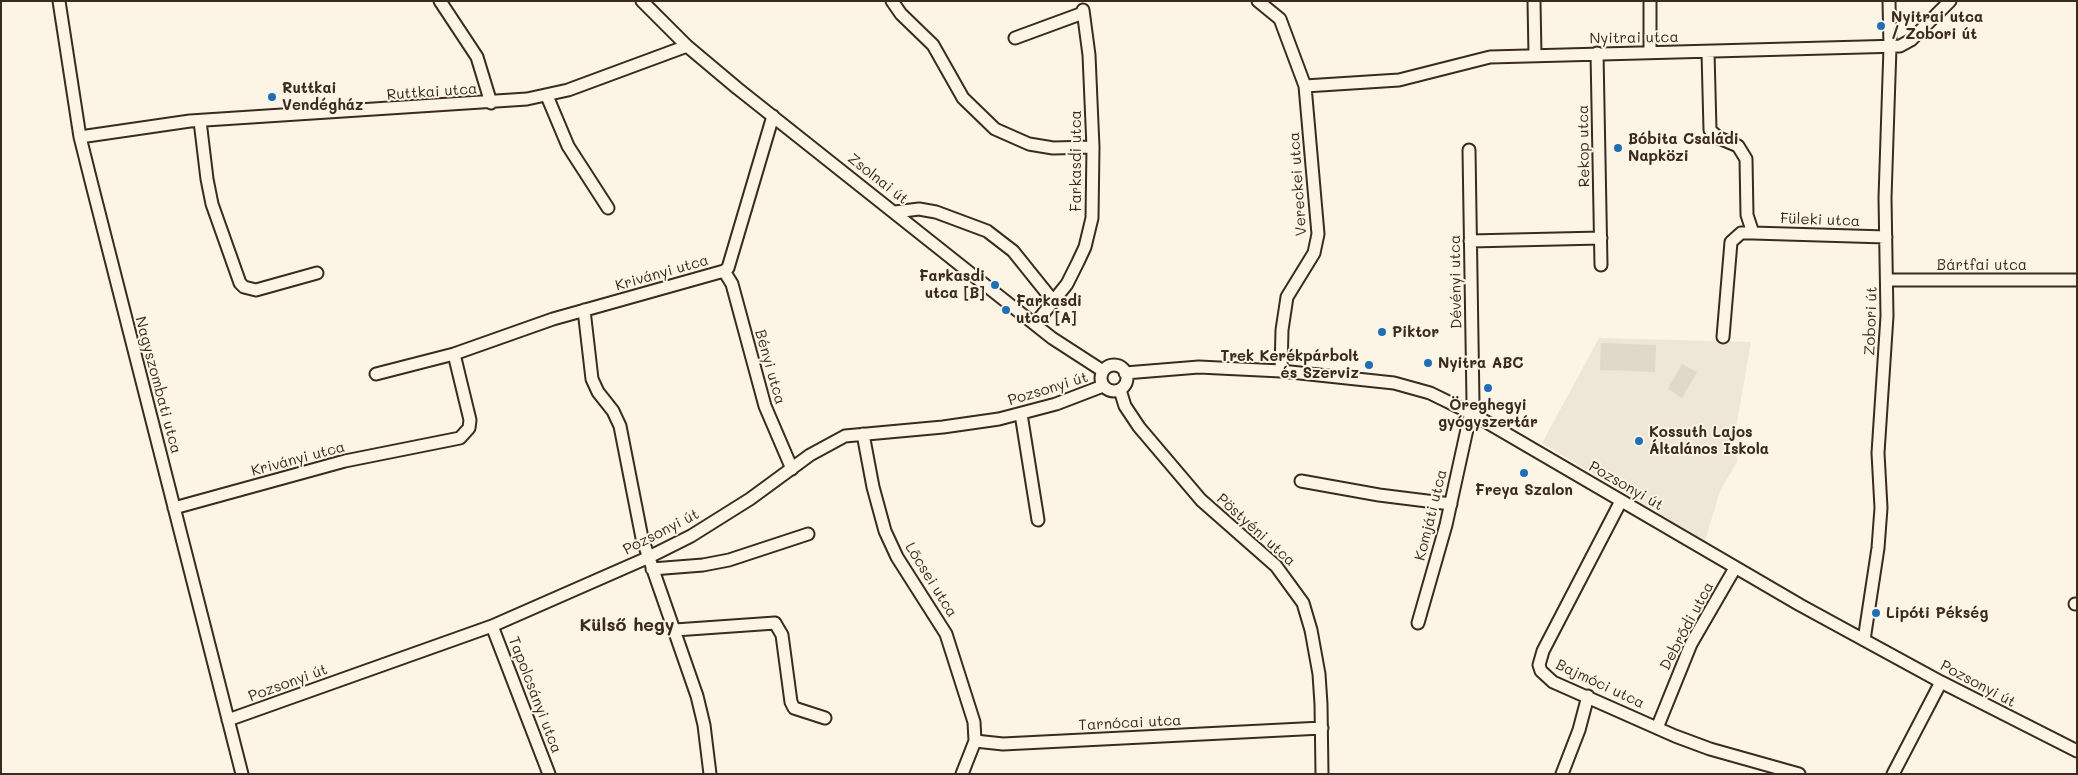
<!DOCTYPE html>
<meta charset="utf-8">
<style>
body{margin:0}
#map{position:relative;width:2078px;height:775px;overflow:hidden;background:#fcf5e5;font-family:Mali,sans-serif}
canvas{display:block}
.frame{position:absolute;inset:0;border:2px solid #3b2a1e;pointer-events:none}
</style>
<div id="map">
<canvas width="2078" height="775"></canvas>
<div class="frame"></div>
</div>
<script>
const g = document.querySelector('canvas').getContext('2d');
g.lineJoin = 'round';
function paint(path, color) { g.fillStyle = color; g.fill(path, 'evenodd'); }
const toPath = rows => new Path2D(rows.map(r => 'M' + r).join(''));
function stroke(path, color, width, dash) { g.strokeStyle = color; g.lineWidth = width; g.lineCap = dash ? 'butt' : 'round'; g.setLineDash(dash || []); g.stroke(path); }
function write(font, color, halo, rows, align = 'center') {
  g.font = font + ' Mali,sans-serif'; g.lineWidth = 4; g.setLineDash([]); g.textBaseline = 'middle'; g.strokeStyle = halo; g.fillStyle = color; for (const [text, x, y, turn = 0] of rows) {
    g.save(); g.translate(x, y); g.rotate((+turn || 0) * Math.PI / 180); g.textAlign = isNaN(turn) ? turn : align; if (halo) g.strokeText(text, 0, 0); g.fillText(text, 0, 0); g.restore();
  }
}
paint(toPath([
 [1599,338,1751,342,1734,439,1737,462,1720,491,1705,541,1542,443]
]), '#eee6d6');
paint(toPath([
 [1601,343,1656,345,1655,372,1600,370],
 [1682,364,1697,372,1682,398,1668,389]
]), '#e0d8c8');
const minor = toPath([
 [59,1,80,137,91,181,242,774],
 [440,1,477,57,491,103],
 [642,1,687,46,737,88,1052,338,1103,371],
 [892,1,901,14,933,45,963,98,995,129,1029,144,1053,148,1093,147],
 [1258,1,1280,19,1305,86,1318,234,1314,253,1287,297,1282,330,1281,371],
 [1534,1,1535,55],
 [1650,1,1650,52],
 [1015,38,1083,13],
 [1708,52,1710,130,1719,138,1738,146,1746,159,1747,215,1753,233,1886,237],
 [1597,53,1601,265],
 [1305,86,1399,80,1490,57,1900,46,1911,40,1950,1],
 [547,96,568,146,608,208],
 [200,121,207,179,212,204,240,283,244,287,256,290,317,273],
 [80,137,190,121,527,99,568,90,687,46],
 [895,212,919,209,936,212,987,231,1013,251,1054,302],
 [1470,241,1601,238],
 [724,271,732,284,765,406,792,469],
 [1887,280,2077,280],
 [584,310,592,379,598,392,613,411,620,426,642,538,697,696,704,725,710,774],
 [1035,324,1067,284,1078,262,1085,247,1092,218,1093,147,1089,55,1083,10],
 [1723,337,1731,242,1741,233,1753,233],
 '1101 378a13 13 0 1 1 26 0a13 13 0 1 1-26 0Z',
 [1125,373,1199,367,1281,371,1394,383,1430,393,1471,413,1800,605,1941,682,2077,751],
 [376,374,454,354,553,319,724,271,728,268,773,116],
 [1120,390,1125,406,1139,427,1201,500,1276,566,1303,603,1311,630,1319,674,1321,704,1322,774],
 [1021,414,1038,520],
 [863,434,873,487,885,531,897,557,946,634,974,722,975,741],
 [1301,481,1379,495,1451,504],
 [1621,501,1543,651,1539,665,1541,671,1553,682,1675,736,1710,749,1799,774],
 [174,508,345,461,460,438,469,428,470,420,454,354],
 [652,569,703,565,729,560,808,534],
 [2075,604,2077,604],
 [1418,623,1446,525,1473,402,1469,150],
 [492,626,549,774],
 [675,630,775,623,782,635,791,702,794,708,825,718],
 [1864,640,1878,548,1881,508,1878,453,1887,316,1885,198,1890,47,1889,1],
 [228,720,492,626,647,558,691,536,750,499,810,455,845,436,943,427,999,419,1056,404,1103,386],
 [1657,728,1691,644,1735,568],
 [962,774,975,741,1003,744,1322,728],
 [1562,774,1579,730,1588,696],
 [1893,774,1941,682]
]);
stroke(minor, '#3b2a1e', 15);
stroke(minor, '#fcf5e5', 11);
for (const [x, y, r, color] of [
 [1881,26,5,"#1f6fb2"],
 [272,97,5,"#1f6fb2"],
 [1618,148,5,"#1f6fb2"],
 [995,285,5,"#1f6fb2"],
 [1006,310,5,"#1f6fb2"],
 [1382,332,5,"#1f6fb2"],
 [1428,363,5,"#1f6fb2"],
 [1369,365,5,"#1f6fb2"],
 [1488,388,5,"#1f6fb2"],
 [1639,441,5,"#1f6fb2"],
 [1524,473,5,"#1f6fb2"],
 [1876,613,5,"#1f6fb2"]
]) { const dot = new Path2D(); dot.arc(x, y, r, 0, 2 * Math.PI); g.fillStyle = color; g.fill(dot); stroke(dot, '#fcf5e5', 2); }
write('bold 15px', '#3b2a1e', '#fcf5e5', [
 ["Nyitrai utca",1891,17],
 ["/ Zobori út",1891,34],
 ["Ruttkai",282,88],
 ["Vendégház",282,105],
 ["Bóbita Családi",1628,139],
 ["Napközi",1628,156],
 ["Farkasdi",985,276,"right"],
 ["utca [B]",985,293,"right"],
 ["Farkasdi",1016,301],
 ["utca [A]",1016,318],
 ["Piktor",1392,332],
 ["Trek Kerékpárbolt",1359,356,"right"],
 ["és Szerviz",1359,373,"right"],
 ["Nyitra ABC",1438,363],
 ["Öreghegyi",1488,405,"center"],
 ["gyógyszertár",1488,422,"center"],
 ["Kossuth Lajos",1649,432],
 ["Általános Iskola",1649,449],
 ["Freya Szalon",1524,490,"center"],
 ["Lipóti Pékség",1886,613]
], 'left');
write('15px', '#3b2a1e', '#fcf5e5', [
 ["Nyitrai utca",1634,38,-1],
 ["Ruttkai utca",432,92,-4],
 ["Rekop utca",1584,146,-91],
 ["Farkasdi utca",1076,161,-90],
 ["Zsolnai út",878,179,38],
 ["Vereckei utca",1298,184,-94],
 ["Füleki utca",1820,220,2],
 ["Bártfai utca",1982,265],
 ["Kriványi utca",662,273,-16],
 ["Dévényi utca",1456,282,-91],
 ["Zobori út",1871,321,-88],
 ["Bényi utca",770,367,74],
 ["Nagyszombati utca",158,385,75],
 ["Pozsonyi út",1048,389,-17],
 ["Kriványi utca",298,459,-15],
 ["Pozsonyi út",1626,486,30],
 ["Komjáti utca",1431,515,-76],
 ["Pöstyéni utca",1256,530,42],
 ["Pozsonyi út",661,532,-27],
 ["Lőcsei utca",931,580,58],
 ["Debrődi utca",1687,626,-62],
 ["Pozsonyi út",288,683,-20],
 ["Bajmóci utca",1600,684,25],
 ["Pozsonyi út",1978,684,28],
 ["Tapolcsányi utca",535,695,69],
 ["Tarnócai utca",1130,723,-3]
]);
write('bold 18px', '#3b2a1e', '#fcf5e5', [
 ["Külső hegy",627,625]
]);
</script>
